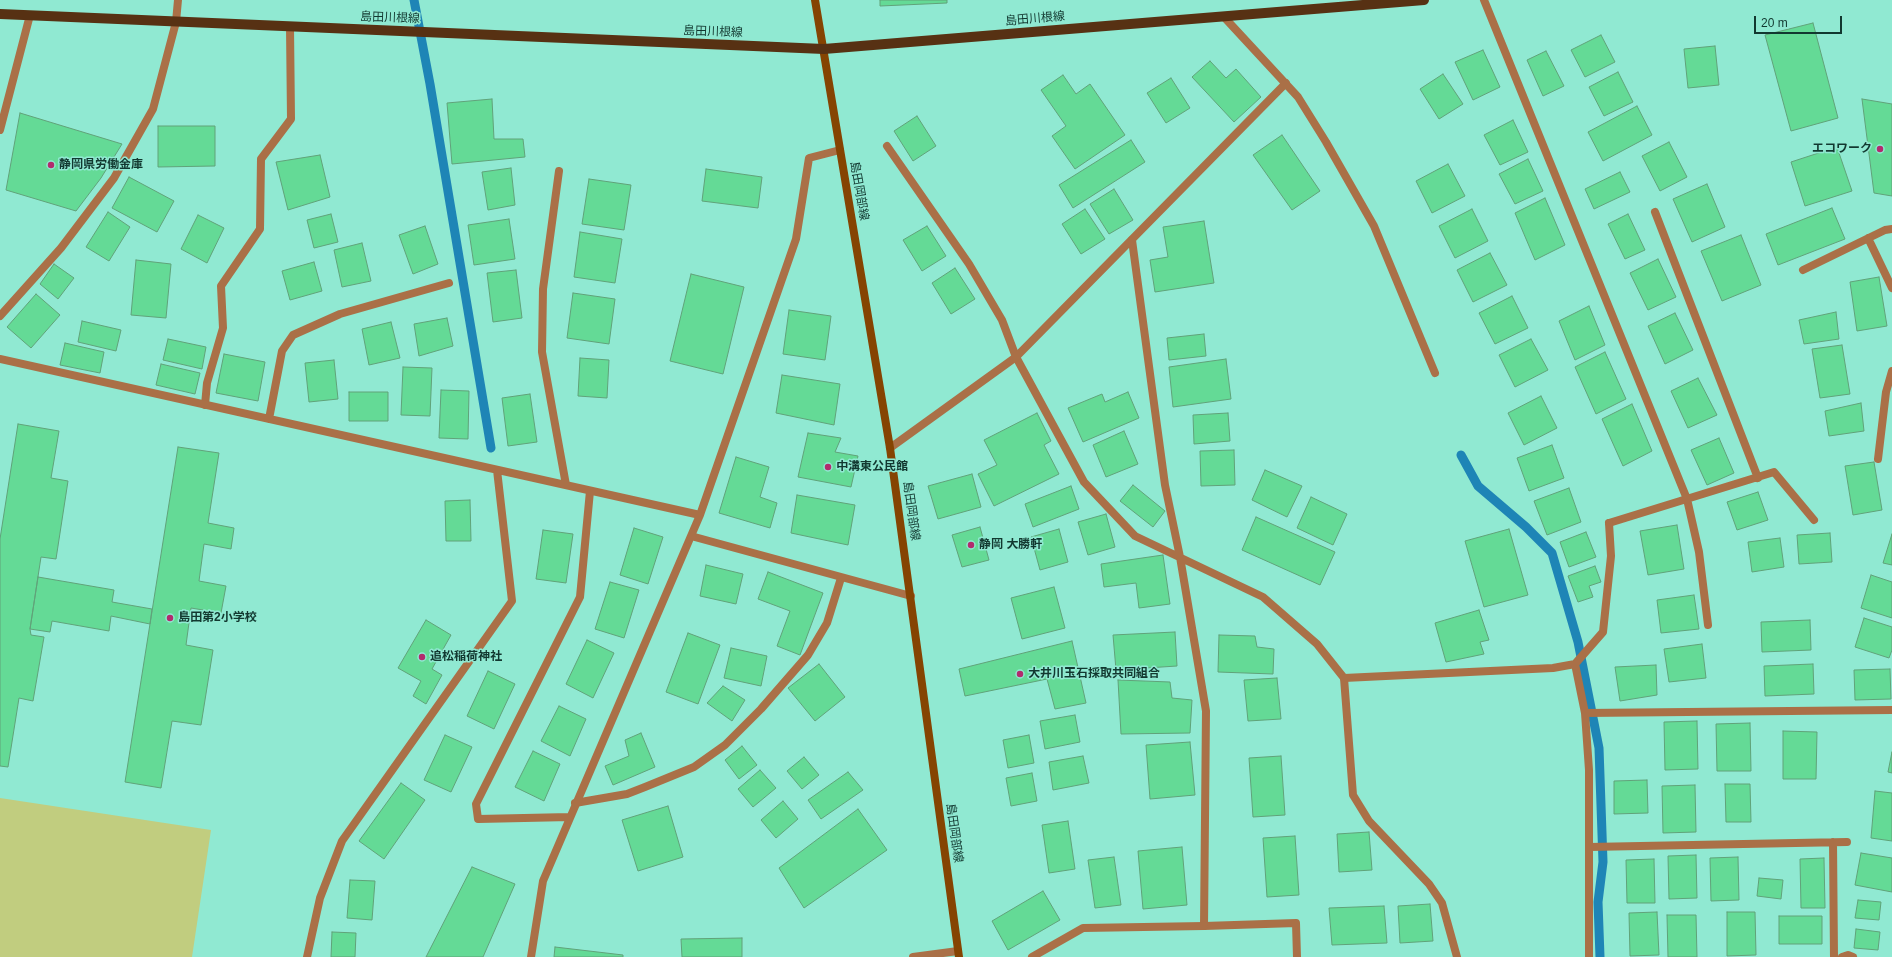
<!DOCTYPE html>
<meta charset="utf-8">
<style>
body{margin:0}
#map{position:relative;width:1892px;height:957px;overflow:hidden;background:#90e9d2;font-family:Arial,sans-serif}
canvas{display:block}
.scale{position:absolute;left:1754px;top:16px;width:88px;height:18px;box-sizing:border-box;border:2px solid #123830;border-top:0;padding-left:5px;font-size:12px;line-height:14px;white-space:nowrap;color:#123830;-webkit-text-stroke:3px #90e9d2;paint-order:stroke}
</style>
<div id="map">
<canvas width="1892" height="957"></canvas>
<div class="scale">20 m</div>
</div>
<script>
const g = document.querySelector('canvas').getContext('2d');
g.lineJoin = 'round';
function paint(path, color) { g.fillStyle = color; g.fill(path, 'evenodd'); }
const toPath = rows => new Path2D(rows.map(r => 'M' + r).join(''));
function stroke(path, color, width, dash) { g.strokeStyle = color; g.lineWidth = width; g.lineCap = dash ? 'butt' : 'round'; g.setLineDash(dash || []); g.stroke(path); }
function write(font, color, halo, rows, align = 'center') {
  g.font = font + ' Arial,"Noto Sans JP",sans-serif'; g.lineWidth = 3; g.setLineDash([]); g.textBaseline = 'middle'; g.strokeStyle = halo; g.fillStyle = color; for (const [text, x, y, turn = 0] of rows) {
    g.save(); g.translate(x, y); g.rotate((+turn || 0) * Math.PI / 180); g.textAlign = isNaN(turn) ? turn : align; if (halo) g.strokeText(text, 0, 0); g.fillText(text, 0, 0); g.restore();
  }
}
paint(toPath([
 [0,798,211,830,192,957,0,957]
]), '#c1cd7f');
stroke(toPath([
 [414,0,430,84,491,448],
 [1461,455,1478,486,1526,527,1552,553,1578,642,1599,748,1603,862,1598,902,1600,957]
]), '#1e85b6', 9);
const building = toPath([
 [880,0,947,0,947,3,880,6,880,0],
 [1813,23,1838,118,1791,131,1765,35,1813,23],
 [1601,35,1615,62,1585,77,1571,50,1601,35],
 [1715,46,1719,85,1688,88,1684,49,1715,46],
 [1483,50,1500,87,1473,100,1455,62,1483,50],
 [1546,51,1564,86,1543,96,1527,60,1546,51],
 [1210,61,1226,78,1236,69,1261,97,1234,122,1192,77,1210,61],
 [1618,72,1633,102,1604,116,1589,87,1618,72],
 [1443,74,1463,104,1439,119,1420,89,1443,74],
 [1063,75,1076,94,1090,84,1125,135,1075,169,1052,136,1066,126,1041,90,1063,75],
 [1171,78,1190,108,1166,123,1147,93,1171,78],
 [492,99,494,139,523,139,525,157,452,164,447,103,492,99],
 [1862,99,1892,104,1892,196,1874,193,1862,99],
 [1637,106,1652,135,1603,161,1588,132,1637,106],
 [20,113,122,144,101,178,76,211,6,190,20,113],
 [917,116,936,146,913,161,894,131,917,116],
 [1513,120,1528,152,1500,165,1484,135,1513,120],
 [158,126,215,126,215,166,158,167,158,126],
 [1282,135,1320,191,1292,210,1253,155,1282,135],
 [1131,140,1145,162,1073,208,1059,185,1131,140],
 [1669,142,1687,177,1660,191,1642,156,1669,142],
 [1837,147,1852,191,1805,206,1791,162,1837,147],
 [320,155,330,197,288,210,276,162,320,155],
 [1528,159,1543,191,1515,204,1499,174,1528,159],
 [1448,164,1465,196,1432,213,1416,181,1448,164],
 [511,168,515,205,488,210,482,172,511,168],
 [706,169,762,177,758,208,702,201,706,169],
 [1620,172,1630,192,1594,209,1585,189,1620,172],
 [129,177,174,201,157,232,112,208,129,177],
 [589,179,631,185,624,230,582,224,589,179],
 [1707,184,1725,227,1692,242,1673,199,1707,184],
 [1114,189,1133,220,1109,234,1090,204,1114,189],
 [1545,198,1565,245,1535,260,1515,213,1545,198],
 [1832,208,1845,239,1778,265,1766,234,1832,208],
 [1085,209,1105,239,1081,254,1062,224,1085,209],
 [1472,209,1488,241,1455,258,1439,226,1472,209],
 [108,212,130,227,109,261,86,247,108,212],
 [331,214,338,242,314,248,307,220,331,214],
 [1628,214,1645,250,1625,259,1608,224,1628,214],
 [198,215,224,228,207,263,181,249,198,215],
 [509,219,515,259,474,265,468,225,509,219],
 [1204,221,1214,283,1155,292,1150,260,1168,257,1163,227,1204,221],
 [425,226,438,264,413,274,399,235,425,226],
 [927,226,946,256,922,271,903,240,927,226],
 [580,232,622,239,615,283,574,277,580,232],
 [1741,235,1761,285,1722,301,1701,251,1741,235],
 [362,243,371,281,342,287,334,250,362,243],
 [1490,253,1507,285,1473,302,1457,270,1490,253],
 [1658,259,1676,297,1648,310,1630,273,1658,259],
 [136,260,171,264,166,318,131,315,136,260],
 [314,262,322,291,290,300,282,271,314,262],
 [54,264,74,278,58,299,40,284,54,264],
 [955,268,975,299,951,314,932,283,955,268],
 [516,270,522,318,493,322,487,273,516,270],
 [691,274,744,287,723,374,670,361,691,274],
 [1879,277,1887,326,1857,331,1850,282,1879,277],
 [573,293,615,299,609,344,567,338,573,293],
 [36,294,60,315,31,348,7,327,36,294],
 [1512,296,1528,328,1495,344,1479,313,1512,296],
 [1589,306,1605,345,1575,360,1559,321,1589,306],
 [789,310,831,316,825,360,783,354,789,310],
 [1836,312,1839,339,1804,344,1799,320,1836,312],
 [1675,313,1693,350,1665,364,1648,326,1675,313],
 [447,318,453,346,419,356,414,324,447,318],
 [82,321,121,330,116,351,78,342,82,321],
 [391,322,400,358,369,365,362,329,391,322],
 [1204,334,1206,356,1169,360,1167,338,1204,334],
 [168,339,206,347,202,369,163,360,168,339],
 [1531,339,1548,370,1515,387,1499,355,1531,339],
 [65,343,104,352,100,373,60,365,65,343],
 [1842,345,1850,394,1820,398,1812,349,1842,345],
 [1605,352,1626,399,1596,414,1575,367,1605,352],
 [224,354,265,362,258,401,216,393,224,354],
 [580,358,609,360,607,398,578,396,580,358],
 [1226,359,1231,399,1173,407,1169,367,1226,359],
 [334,360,338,399,309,402,305,363,334,360],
 [161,364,200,373,195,394,156,385,161,364],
 [403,367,432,368,430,416,401,415,403,367],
 [782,375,840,384,834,425,776,413,782,375],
 [1698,378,1717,415,1688,428,1671,391,1698,378],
 [441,390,469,391,468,439,439,438,441,390],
 [349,392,388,392,388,421,349,421,349,392],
 [1128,392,1139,418,1083,442,1068,408,1102,394,1105,402,1128,392],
 [530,394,537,442,508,446,502,398,530,394],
 [1541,396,1557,428,1524,445,1508,413,1541,396],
 [1861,403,1864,431,1829,436,1825,411,1861,403],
 [1632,404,1652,451,1623,466,1602,419,1632,404],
 [1037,413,1051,441,1044,445,1059,474,994,506,978,474,997,465,984,440,1037,413],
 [1228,413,1230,441,1194,444,1193,415,1228,413],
 [18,424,59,431,51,478,68,481,56,559,41,557,30,629,31,635,44,637,33,701,19,698,8,767,0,766,0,539,18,424],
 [1124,431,1138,464,1106,477,1093,445,1124,431],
 [808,433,841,438,835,452,858,456,851,487,798,477,808,433],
 [1719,438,1734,473,1707,485,1691,450,1719,438],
 [1552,445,1564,478,1529,491,1517,458,1552,445],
 [178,447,219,453,208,523,234,528,231,549,204,544,199,581,226,586,221,613,191,608,186,645,213,650,201,725,172,721,161,788,125,782,178,447],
 [1234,450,1235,485,1201,486,1200,451,1234,450],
 [736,457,769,467,760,497,777,503,770,528,719,513,736,457],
 [1874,462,1882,510,1853,515,1845,466,1874,462],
 [1265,470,1302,486,1287,517,1252,500,1265,470],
 [972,474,981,507,938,519,928,486,972,474],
 [1133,485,1165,511,1153,527,1120,501,1133,485],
 [1071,486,1079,509,1033,527,1025,504,1071,486],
 [1569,488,1581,522,1547,535,1534,501,1569,488],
 [1758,492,1768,520,1737,530,1727,502,1758,492],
 [797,495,855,505,848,545,791,533,797,495],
 [1311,497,1347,514,1333,545,1297,528,1311,497],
 [470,500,471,541,446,541,445,501,470,500],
 [1106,514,1115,547,1088,555,1078,522,1106,514],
 [1256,517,1335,552,1320,585,1242,550,1256,517],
 [1677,525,1684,569,1648,575,1640,531,1677,525],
 [980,527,989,560,962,567,952,535,980,527],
 [634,528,663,537,648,584,620,575,634,528],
 [1059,529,1068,562,1040,570,1031,537,1059,529],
 [1509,529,1528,595,1484,607,1465,541,1509,529],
 [543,530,573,534,566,583,536,579,543,530],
 [1586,532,1596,557,1569,567,1560,542,1586,532],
 [1830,533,1832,562,1799,564,1797,535,1830,533],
 [1892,534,1892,565,1883,563,1892,534],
 [1780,538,1784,567,1752,572,1748,542,1780,538],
 [1163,555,1170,604,1139,608,1136,583,1104,587,1101,564,1163,555],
 [706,565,743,574,736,604,700,596,706,565],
 [1595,566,1601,582,1589,586,1593,597,1578,602,1568,576,1595,566],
 [768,572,823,593,800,655,777,646,790,611,758,599,768,572],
 [1871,575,1892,582,1892,618,1861,608,1871,575],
 [38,577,114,590,112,602,152,609,150,624,111,616,109,631,52,621,50,632,30,629,38,577],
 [610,582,639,590,624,638,595,629,610,582],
 [1054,587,1065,628,1022,639,1011,598,1054,587],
 [1694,595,1699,629,1661,633,1657,600,1694,595],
 [1479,610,1489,640,1480,642,1484,654,1446,662,1435,623,1479,610],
 [1864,618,1892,627,1892,650,1889,658,1855,647,1864,618],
 [426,620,451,635,432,669,442,675,426,704,413,696,421,681,398,668,426,620],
 [1810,620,1811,650,1762,652,1761,622,1810,620],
 [1175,632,1177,666,1116,670,1113,635,1175,632],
 [688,633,720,645,698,704,666,692,688,633],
 [1219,635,1255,636,1257,647,1274,649,1273,674,1218,672,1219,635],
 [587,640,614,653,593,698,566,684,587,640],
 [1072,641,1086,703,1055,709,1047,679,965,696,959,669,1072,641],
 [1702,644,1706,678,1669,682,1664,649,1702,644],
 [731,648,767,656,761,686,724,678,731,648],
 [819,664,845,697,815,721,788,688,819,664],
 [1813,664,1814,694,1765,696,1764,666,1813,664],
 [1656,665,1657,695,1620,701,1615,667,1656,665],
 [1890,669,1891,699,1855,700,1854,670,1890,669],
 [488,671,515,684,494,729,467,716,488,671],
 [1277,678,1281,719,1248,721,1244,680,1277,678],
 [1118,680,1170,682,1172,698,1192,700,1190,733,1121,734,1118,680],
 [723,686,745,700,732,721,707,703,723,686],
 [559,706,586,719,570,756,541,741,559,706],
 [1075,715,1080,742,1045,749,1040,721,1075,715],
 [1697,721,1698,769,1665,770,1664,722,1697,721],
 [1750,723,1751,771,1717,771,1716,724,1750,723],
 [1783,731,1817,732,1816,779,1783,779,1783,731],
 [641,733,655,767,613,785,605,766,629,756,625,740,641,733],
 [445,735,472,747,451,792,424,780,445,735],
 [1029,735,1034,763,1008,768,1003,740,1029,735],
 [1190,742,1195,795,1150,799,1146,745,1190,742],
 [742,746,757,765,739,779,725,760,742,746],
 [533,751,560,764,544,801,515,787,533,751],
 [1892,752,1892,773,1888,772,1892,752],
 [1083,756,1089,783,1053,790,1049,762,1083,756],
 [1281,756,1285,815,1253,817,1249,758,1281,756],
 [804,757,819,775,802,789,787,771,804,757],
 [760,770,776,788,753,807,738,789,760,770],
 [848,772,863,790,821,819,808,800,848,772],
 [1032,773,1037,801,1011,806,1006,778,1032,773],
 [1647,780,1648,813,1614,814,1614,781,1647,780],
 [401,783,425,800,384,859,359,841,401,783],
 [1725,784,1750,784,1751,822,1726,822,1725,784],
 [1695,785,1696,832,1663,833,1662,786,1695,785],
 [1875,791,1892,793,1892,841,1871,838,1875,791],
 [783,801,798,819,776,838,761,820,783,801],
 [668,806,683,857,638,871,622,820,668,806],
 [858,809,887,850,804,908,779,868,858,809],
 [1068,821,1075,869,1049,873,1042,825,1068,821],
 [1369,832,1372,870,1339,872,1337,834,1369,832],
 [1295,836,1299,895,1267,897,1263,838,1295,836],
 [1182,847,1187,905,1143,909,1138,851,1182,847],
 [1861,853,1892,858,1892,892,1855,885,1861,853],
 [1696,855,1697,898,1669,899,1668,856,1696,855],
 [1114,857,1121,905,1095,908,1088,860,1114,857],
 [1738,857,1739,900,1711,901,1710,858,1738,857],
 [1824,858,1825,908,1801,908,1800,859,1824,858],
 [1654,859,1655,903,1627,903,1626,860,1654,859],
 [472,867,515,884,483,957,426,957,472,867],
 [1759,878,1783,880,1781,899,1757,896,1759,878],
 [350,880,375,881,372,920,347,918,350,880],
 [1043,891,1060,920,1008,950,992,921,1043,891],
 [1858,900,1881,902,1879,920,1855,918,1858,900],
 [1430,904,1433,941,1400,943,1398,906,1430,904],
 [1384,906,1387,943,1332,945,1329,908,1384,906],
 [1657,912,1659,955,1630,956,1629,913,1657,912],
 [1727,912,1755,912,1756,955,1727,956,1727,912],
 [1667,915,1696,915,1697,957,1668,957,1667,915],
 [1779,916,1822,916,1822,944,1779,944,1779,916],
 [1856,929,1880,932,1878,950,1854,948,1856,929],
 [332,932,356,933,355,957,331,957,332,932],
 [742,938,742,957,682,957,681,939,742,938],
 [555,947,623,955,623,957,554,957,555,947]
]);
paint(building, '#64da96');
stroke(building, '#60a279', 1);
stroke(toPath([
 [1484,0,1687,499,1699,552,1708,625],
 [0,130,30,15],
 [887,146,969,264,1002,320,1016,357,1084,482,1135,536,1263,597,1317,644,1344,678,1353,795,1369,821,1429,884,1442,903,1457,957],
 [1655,212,1758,478],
 [1868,238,1892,288],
 [1132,240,1165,485,1180,557,1206,711,1204,926,1296,923,1297,957],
 [1803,270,1885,230,1892,229],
 [0,316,61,248,114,178,153,109,176,22],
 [205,405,207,383,223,328,221,286,260,229,261,159,291,119,290,27],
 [1878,459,1886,392,1892,371],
 [1609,523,1774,472,1814,520],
 [575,803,627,794,645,787,694,767,725,745,761,709,808,655,827,623,841,578],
 [1833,842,1834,957],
 [1589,847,1847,842]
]), '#aa7047', 8);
stroke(toPath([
 [1224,17,1298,97,1326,142,1374,226,1435,373],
 [176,22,178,0],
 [559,171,543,289,542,352,566,485],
 [0,359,700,515],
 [269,419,282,351,293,335,340,314,449,283],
 [890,448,1016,357,1286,83],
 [691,536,911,596],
 [1575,664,1585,713,1589,770,1589,957],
 [1344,678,1553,668,1575,664,1603,632,1611,556,1609,523],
 [1585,713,1892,710],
 [570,817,478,819,476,804,580,597,590,491],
 [307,957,320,898,342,841,512,601,497,470],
 [531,957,543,881,700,515,796,239,809,158,840,150],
 [913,957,958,951],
 [1032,957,1083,928,1204,926],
 [1842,957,1848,955,1853,957]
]), '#aa7047', 8);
stroke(toPath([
 [815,0,890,448,959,957]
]), '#854402', 8);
stroke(toPath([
 [0,14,824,49,1424,0]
]), '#573113', 10);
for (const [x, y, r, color] of [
 [1880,149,4,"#b22b6d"],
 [51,165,4,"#b22b6d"],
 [828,467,4,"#b22b6d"],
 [971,545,4,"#b22b6d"],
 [170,618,4,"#b22b6d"],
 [422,657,4,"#b22b6d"],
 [1020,674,4,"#b22b6d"]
]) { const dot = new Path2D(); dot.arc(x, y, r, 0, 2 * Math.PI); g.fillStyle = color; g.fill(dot); stroke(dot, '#90e9d2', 1.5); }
write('12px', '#123830', '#90e9d2', [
 ["島田川根線",390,18,2],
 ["島田川根線",1035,19,-5],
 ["島田川根線",713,32,2],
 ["島田岡部線",859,191,80],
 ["島田岡部線",911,511,82],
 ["島田岡部線",954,833,82]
]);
write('bold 12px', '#123830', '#90e9d2', [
 ["エコワーク",1872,149,"right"],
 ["静岡県労働金庫",59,165],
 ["中溝東公民館",836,467],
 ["静岡 大勝軒",979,545],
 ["島田第2小学校",178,618],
 ["追松稲荷神社",430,657],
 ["大井川玉石採取共同組合",1028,674]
], 'left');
</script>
